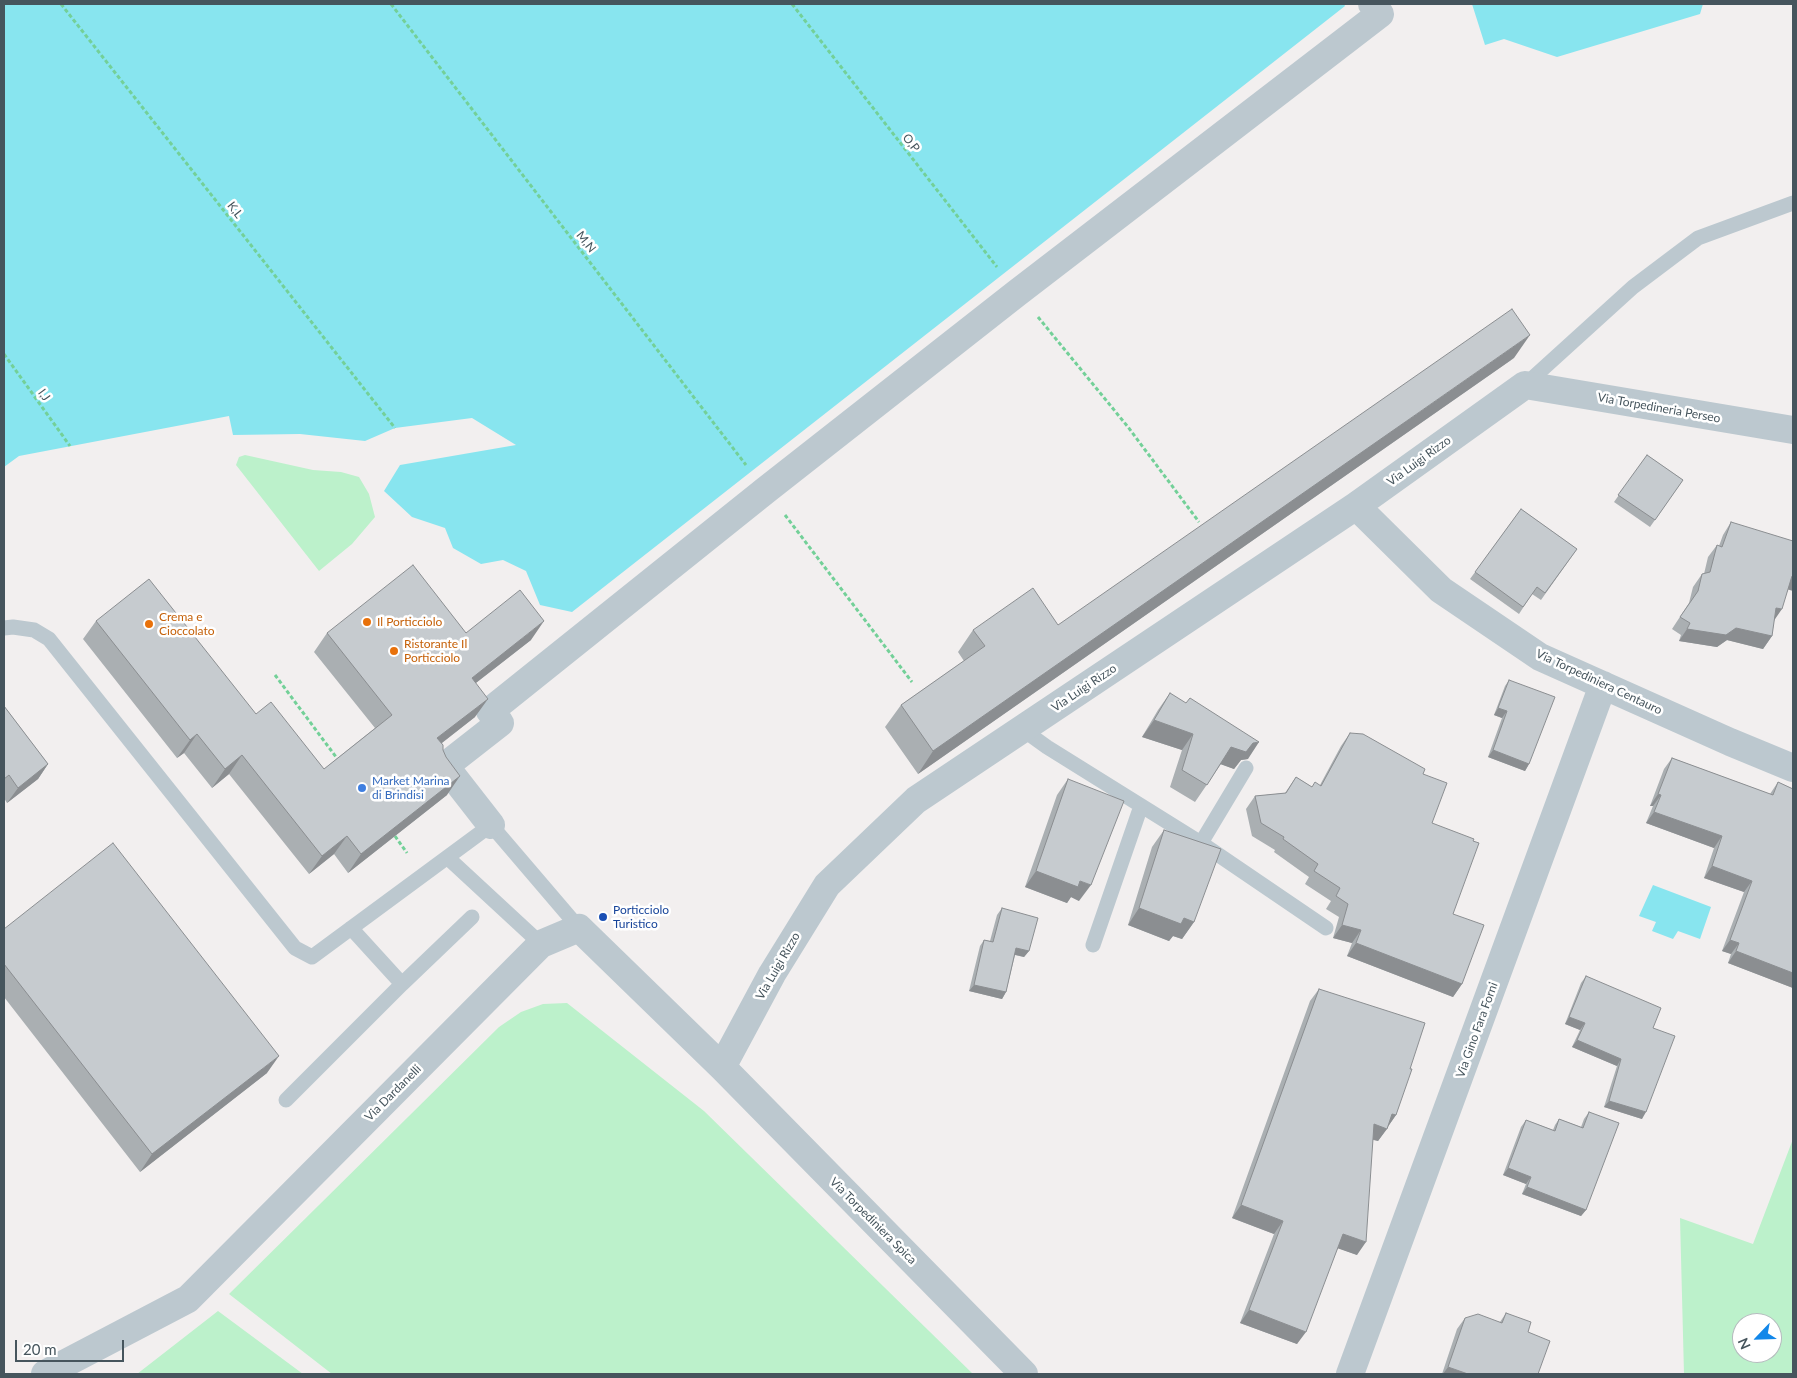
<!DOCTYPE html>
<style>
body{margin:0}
#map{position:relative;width:1797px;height:1378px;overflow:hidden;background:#f2efef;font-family:Lato,sans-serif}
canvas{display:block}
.frame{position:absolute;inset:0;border:5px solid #46555d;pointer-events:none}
.north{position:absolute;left:1732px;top:1313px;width:50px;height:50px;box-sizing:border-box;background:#fff;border:1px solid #b5bbbe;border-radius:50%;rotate:246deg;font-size:14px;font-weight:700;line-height:20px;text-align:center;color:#46555d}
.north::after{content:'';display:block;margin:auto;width:18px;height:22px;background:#1287e9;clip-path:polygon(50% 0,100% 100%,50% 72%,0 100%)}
.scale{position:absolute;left:15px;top:1340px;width:109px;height:22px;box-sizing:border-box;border:2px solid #46555d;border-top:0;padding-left:6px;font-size:15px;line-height:18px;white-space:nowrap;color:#46555d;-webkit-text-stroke:4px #fff;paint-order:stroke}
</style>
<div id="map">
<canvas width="1797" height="1378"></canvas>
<div class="frame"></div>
<div class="north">N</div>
<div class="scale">20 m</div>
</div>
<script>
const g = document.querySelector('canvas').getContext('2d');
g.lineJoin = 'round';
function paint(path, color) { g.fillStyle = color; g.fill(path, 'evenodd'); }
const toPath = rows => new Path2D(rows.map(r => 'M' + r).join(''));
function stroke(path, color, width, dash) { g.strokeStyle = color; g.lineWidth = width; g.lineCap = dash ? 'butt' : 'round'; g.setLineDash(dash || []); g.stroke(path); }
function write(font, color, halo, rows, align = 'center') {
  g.font = font + ' Lato,sans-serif'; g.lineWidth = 5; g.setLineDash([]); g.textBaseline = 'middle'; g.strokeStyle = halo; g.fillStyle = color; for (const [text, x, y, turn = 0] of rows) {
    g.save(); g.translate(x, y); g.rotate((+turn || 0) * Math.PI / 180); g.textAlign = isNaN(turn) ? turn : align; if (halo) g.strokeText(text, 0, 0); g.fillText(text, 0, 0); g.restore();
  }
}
paint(toPath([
 [245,455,313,470,341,472,359,477,369,494,375,517,352,544,319,571,236,465,239,457],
 [567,1003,704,1111,973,1374,332,1374,229,1294,499,1027,521,1012,543,1004],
 [1793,1139,1793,1374,1684,1374,1680,1218,1753,1244],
 [1742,1323,1772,1323,1772,1353,1742,1353],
 [218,1311,303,1374,137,1374]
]), '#bcf1cb');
paint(toPath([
 [4,4,1344,4,1345,6,572,612,540,605,526,571,503,560,481,564,453,548,445,528,412,517,384,491,400,465,516,445,472,418,395,428,365,441,300,434,233,435,229,416,19,456,4,467],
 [1472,4,1703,4,1700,14,1557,57,1504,39,1485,45],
 [1653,885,1711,907,1700,939,1678,931,1673,939,1652,931,1656,922,1639,916]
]), '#88e5ef');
stroke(toPath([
 [61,4,395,428],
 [391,4,746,465],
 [792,4,997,267],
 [1038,317,1128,427,1199,522],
 [4,354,70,446],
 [785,515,912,682],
 [275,675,339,761],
 [395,836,407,853]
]), '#73d098', 3, [4, 2.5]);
stroke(toPath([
 [1525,385,1633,287,1698,238,1793,203],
 [4,628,13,627,34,630,49,639,295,948,312,957,491,825,579,928],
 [1022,729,1047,747,1201,843,1326,928],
 [1201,843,1246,768],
 [448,858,541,944],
 [1093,945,1141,806],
 [402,984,472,917],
 [286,1100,402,984,351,928]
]), '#bcc8cf', 15);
stroke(toPath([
 [1356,506,1441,590,1540,657,1730,742,1793,768],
 [491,825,445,766,500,723,490,711,766,490,1017,293,1380,14,1372,4],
 [722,1067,772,974,827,885,916,800,1356,506,1525,385,1793,430],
 [45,1374,188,1299,541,944,579,928,722,1067,1024,1374],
 [1350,1374,1603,685]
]), '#bcc8cf', 28);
paint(toPath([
 [1514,358,918,774,885,727,901,705,964,661,958,652,973,630,1058,625],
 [1647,455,1683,480,1650,527,1614,502],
 [1521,509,1577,549,1541,600,1532,594,1519,614,1470,579],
 [1731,522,1788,590,1774,621,1772,636,1763,649,1727,640,1717,647,1679,641,1681,635,1672,629,1689,603,1693,587,1702,574,1704,574,1708,557,1717,545,1719,546,1723,535],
 [96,621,256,714,324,769,375,728,314,652,327,633,466,633,531,640,476,683,475,717,442,743,447,795,348,873,334,854,309,874,229,774,212,788,184,753,177,758,83,639],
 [1509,680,1529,764,1525,771,1488,757,1502,718,1494,715,1505,686],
 [1170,693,1248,759,1241,760,1234,769,1221,764,1195,802,1170,787,1182,750,1142,737,1158,710],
 [4,706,48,764,38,779,7,803,4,798],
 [1350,733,1423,774,1432,823,1453,914,1462,984,1453,997,1347,956,1352,943,1333,938,1339,917,1326,909,1331,901,1305,884,1309,877,1274,852,1275,850,1252,836,1246,809,1255,796,1285,793,1296,777,1312,787,1320,785,1341,746],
 [1672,758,1770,794,1778,782,1793,789,1793,988,1728,963,1731,954,1722,951,1744,892,1704,878,1714,848,1646,823,1653,806,1650,806,1664,769],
 [1068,779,1079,901,1071,897,1067,903,1025,887,1057,795],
 [1164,830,1194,922,1182,939,1173,936,1169,941,1128,925,1152,847],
 [1002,908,1029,951,1024,957,1015,955,1006,992,1002,999,969,991,980,946,984,940,990,941,997,915],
 [4,929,267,1073,140,1172,4,997],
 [1586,976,1653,1028,1642,1119,1604,1107,1617,1066,1572,1047,1580,1030,1565,1024,1581,983],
 [1319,989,1410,1069,1396,1115,1378,1141,1373,1140,1357,1255,1338,1248,1297,1344,1240,1323,1274,1234,1232,1218,1310,1001],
 [1589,1112,1586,1210,1581,1216,1522,1194,1526,1184,1503,1175,1521,1127,1526,1120,1553,1130,1555,1125,1559,1119,1581,1127,1584,1119],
 [1506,1313,1528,1332,1538,1374,1442,1374,1457,1329,1465,1318,1500,1322]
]), '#aaafb2');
paint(toPath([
 [1530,335,1514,358,918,774,933,751],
 [1792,576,1793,576,1793,591,1783,588],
 [1776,608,1782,609,1773,622],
 [544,621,531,640,459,696,472,678],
 [1736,628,1772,636,1763,649,1727,640,1717,647,1679,641,1687,629],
 [488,699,475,717,425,756,437,738],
 [1498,708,1507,711,1502,718,1494,715],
 [1154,720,1193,734,1182,750,1142,737],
 [197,734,184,753,177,758,190,740],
 [1259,742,1248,759,1241,760,1234,769,1220,764,1231,747],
 [1493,750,1529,764,1525,771,1488,757],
 [242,755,229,774,212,788,225,769],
 [48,764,38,779,7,803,18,788],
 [460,776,447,795,348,873,361,854],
 [1658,794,1661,795,1653,806,1650,806],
 [1654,812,1722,836,1714,848,1646,823],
 [347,836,334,854,309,874,322,856],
 [1712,866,1752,881,1744,892,1704,878],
 [1036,871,1080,881,1091,885,1079,901,1071,897,1067,903,1025,887],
 [1139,908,1184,918,1194,922,1182,939,1173,936,1169,941,1128,925],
 [1342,925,1361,930,1352,943,1333,938],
 [1730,940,1739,943,1731,954,1722,951],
 [1356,943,1462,984,1453,997,1347,956],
 [1016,948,1029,951,1024,957,1012,954],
 [1736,951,1793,973,1793,988,1728,963],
 [974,985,1006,992,1002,999,969,991],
 [1569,1017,1585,1023,1580,1030,1565,1024],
 [1577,1040,1621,1059,1617,1066,1572,1047],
 [279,1056,267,1073,140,1172,152,1154],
 [1609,1101,1646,1112,1642,1119,1604,1107],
 [1392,1114,1396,1115,1387,1128],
 [1374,1124,1387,1129,1378,1141,1365,1137],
 [1508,1168,1531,1177,1526,1184,1503,1175],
 [1527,1187,1586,1210,1581,1216,1522,1194],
 [1241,1205,1283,1221,1274,1234,1232,1218],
 [1343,1234,1366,1242,1357,1255,1334,1247],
 [1249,1310,1306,1332,1297,1344,1240,1323],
 [1448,1367,1468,1374,1443,1374]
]), '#8b8e91');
const building = toPath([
 [1512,309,1530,335,933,751,901,705,985,646,973,630,1033,588,1058,625,1512,309],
 [1647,455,1683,480,1655,520,1618,495,1647,455],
 [1521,509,1577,549,1545,593,1537,587,1523,607,1475,572,1521,509],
 [1731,522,1793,541,1793,576,1792,576,1782,609,1776,608,1772,636,1736,628,1726,635,1687,629,1690,623,1680,617,1698,591,1702,574,1710,572,1717,545,1722,547,1731,522],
 [413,565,466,633,520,590,544,621,472,678,488,699,437,738,443,745,443,750,446,757,460,776,361,854,347,836,322,856,242,755,225,769,197,734,190,740,96,621,149,579,256,714,271,702,324,769,392,715,327,633,413,565],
 [1509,680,1555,697,1529,764,1493,750,1507,711,1498,708,1509,680],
 [1170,693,1186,703,1190,698,1259,742,1253,743,1246,752,1231,747,1207,785,1182,770,1193,734,1154,720,1170,693],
 [4,706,48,764,18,788,9,775,4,779,4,706],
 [1350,733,1363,734,1425,769,1423,774,1447,783,1432,823,1474,839,1473,841,1479,843,1453,914,1484,925,1462,984,1356,943,1361,930,1342,925,1348,904,1336,896,1340,888,1314,871,1318,864,1283,839,1284,837,1261,823,1255,796,1286,793,1296,777,1312,787,1315,782,1321,786,1350,733],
 [1672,758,1773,795,1778,782,1793,789,1793,973,1736,951,1739,943,1730,940,1752,881,1712,866,1722,836,1654,812,1661,795,1658,794,1672,758],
 [1068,779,1124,801,1091,885,1080,881,1078,887,1036,871,1068,779],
 [1164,830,1221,849,1194,922,1184,918,1181,924,1139,908,1164,830],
 [113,843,279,1056,152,1154,4,964,4,929,113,843],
 [1002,908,1038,918,1029,951,1016,948,1006,992,974,985,984,940,993,942,1002,908],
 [1586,976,1661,1008,1653,1028,1675,1036,1646,1112,1609,1101,1621,1059,1577,1040,1585,1023,1569,1017,1586,976],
 [1319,989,1425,1023,1410,1069,1412,1069,1396,1115,1392,1114,1387,1129,1374,1124,1366,1242,1343,1234,1306,1332,1249,1310,1283,1221,1241,1205,1319,989],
 [1589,1112,1619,1123,1586,1210,1527,1187,1531,1177,1508,1168,1526,1120,1555,1131,1559,1119,1583,1128,1589,1112],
 [1506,1313,1531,1322,1528,1332,1550,1341,1538,1374,1468,1374,1448,1367,1465,1318,1478,1314,1502,1323,1506,1313]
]);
paint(building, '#c6cbcf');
stroke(building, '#8b8e91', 1);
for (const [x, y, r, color] of [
 [367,622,5,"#e8710a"],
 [149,624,5,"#e8710a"],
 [394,651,5,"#e8710a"],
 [362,788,5,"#3f7fe0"],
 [603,917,5,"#1a4fb4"]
]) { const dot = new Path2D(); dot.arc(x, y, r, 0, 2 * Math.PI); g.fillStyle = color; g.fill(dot); stroke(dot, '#fff', 2); }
write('12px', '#46555d', '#fff', [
 ["O,P",911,143,52],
 ["K,L",235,210,52],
 ["M,N",586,242,52],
 ["I,J",44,395,54],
 ["Via Torpedineria Perseo",1659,408,10],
 ["Via Luigi Rizzo",1419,461,-36],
 ["Via Torpediniera Centauro",1599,682,25],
 ["Via Luigi Rizzo",1084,688,-34],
 ["Via Luigi Rizzo",778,966,-60],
 ["Via Gino Fara Forni",1477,1030,-70],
 ["Via Dardanelli",393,1093,-45],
 ["Via Torpediniera Spica",873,1221,45]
]);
write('12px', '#c56008', '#fff', [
 ["Crema e",159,617],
 ["Cioccolato",159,631],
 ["Il Porticciolo",377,622],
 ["Ristorante Il",404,644],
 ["Porticciolo",404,658]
], 'left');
write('12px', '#366cbe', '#fff', [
 ["Market Marina",372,781],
 ["di Brindisi",372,795]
], 'left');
write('12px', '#164399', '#fff', [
 ["Porticciolo",613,910],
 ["Turistico",613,924]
], 'left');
</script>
